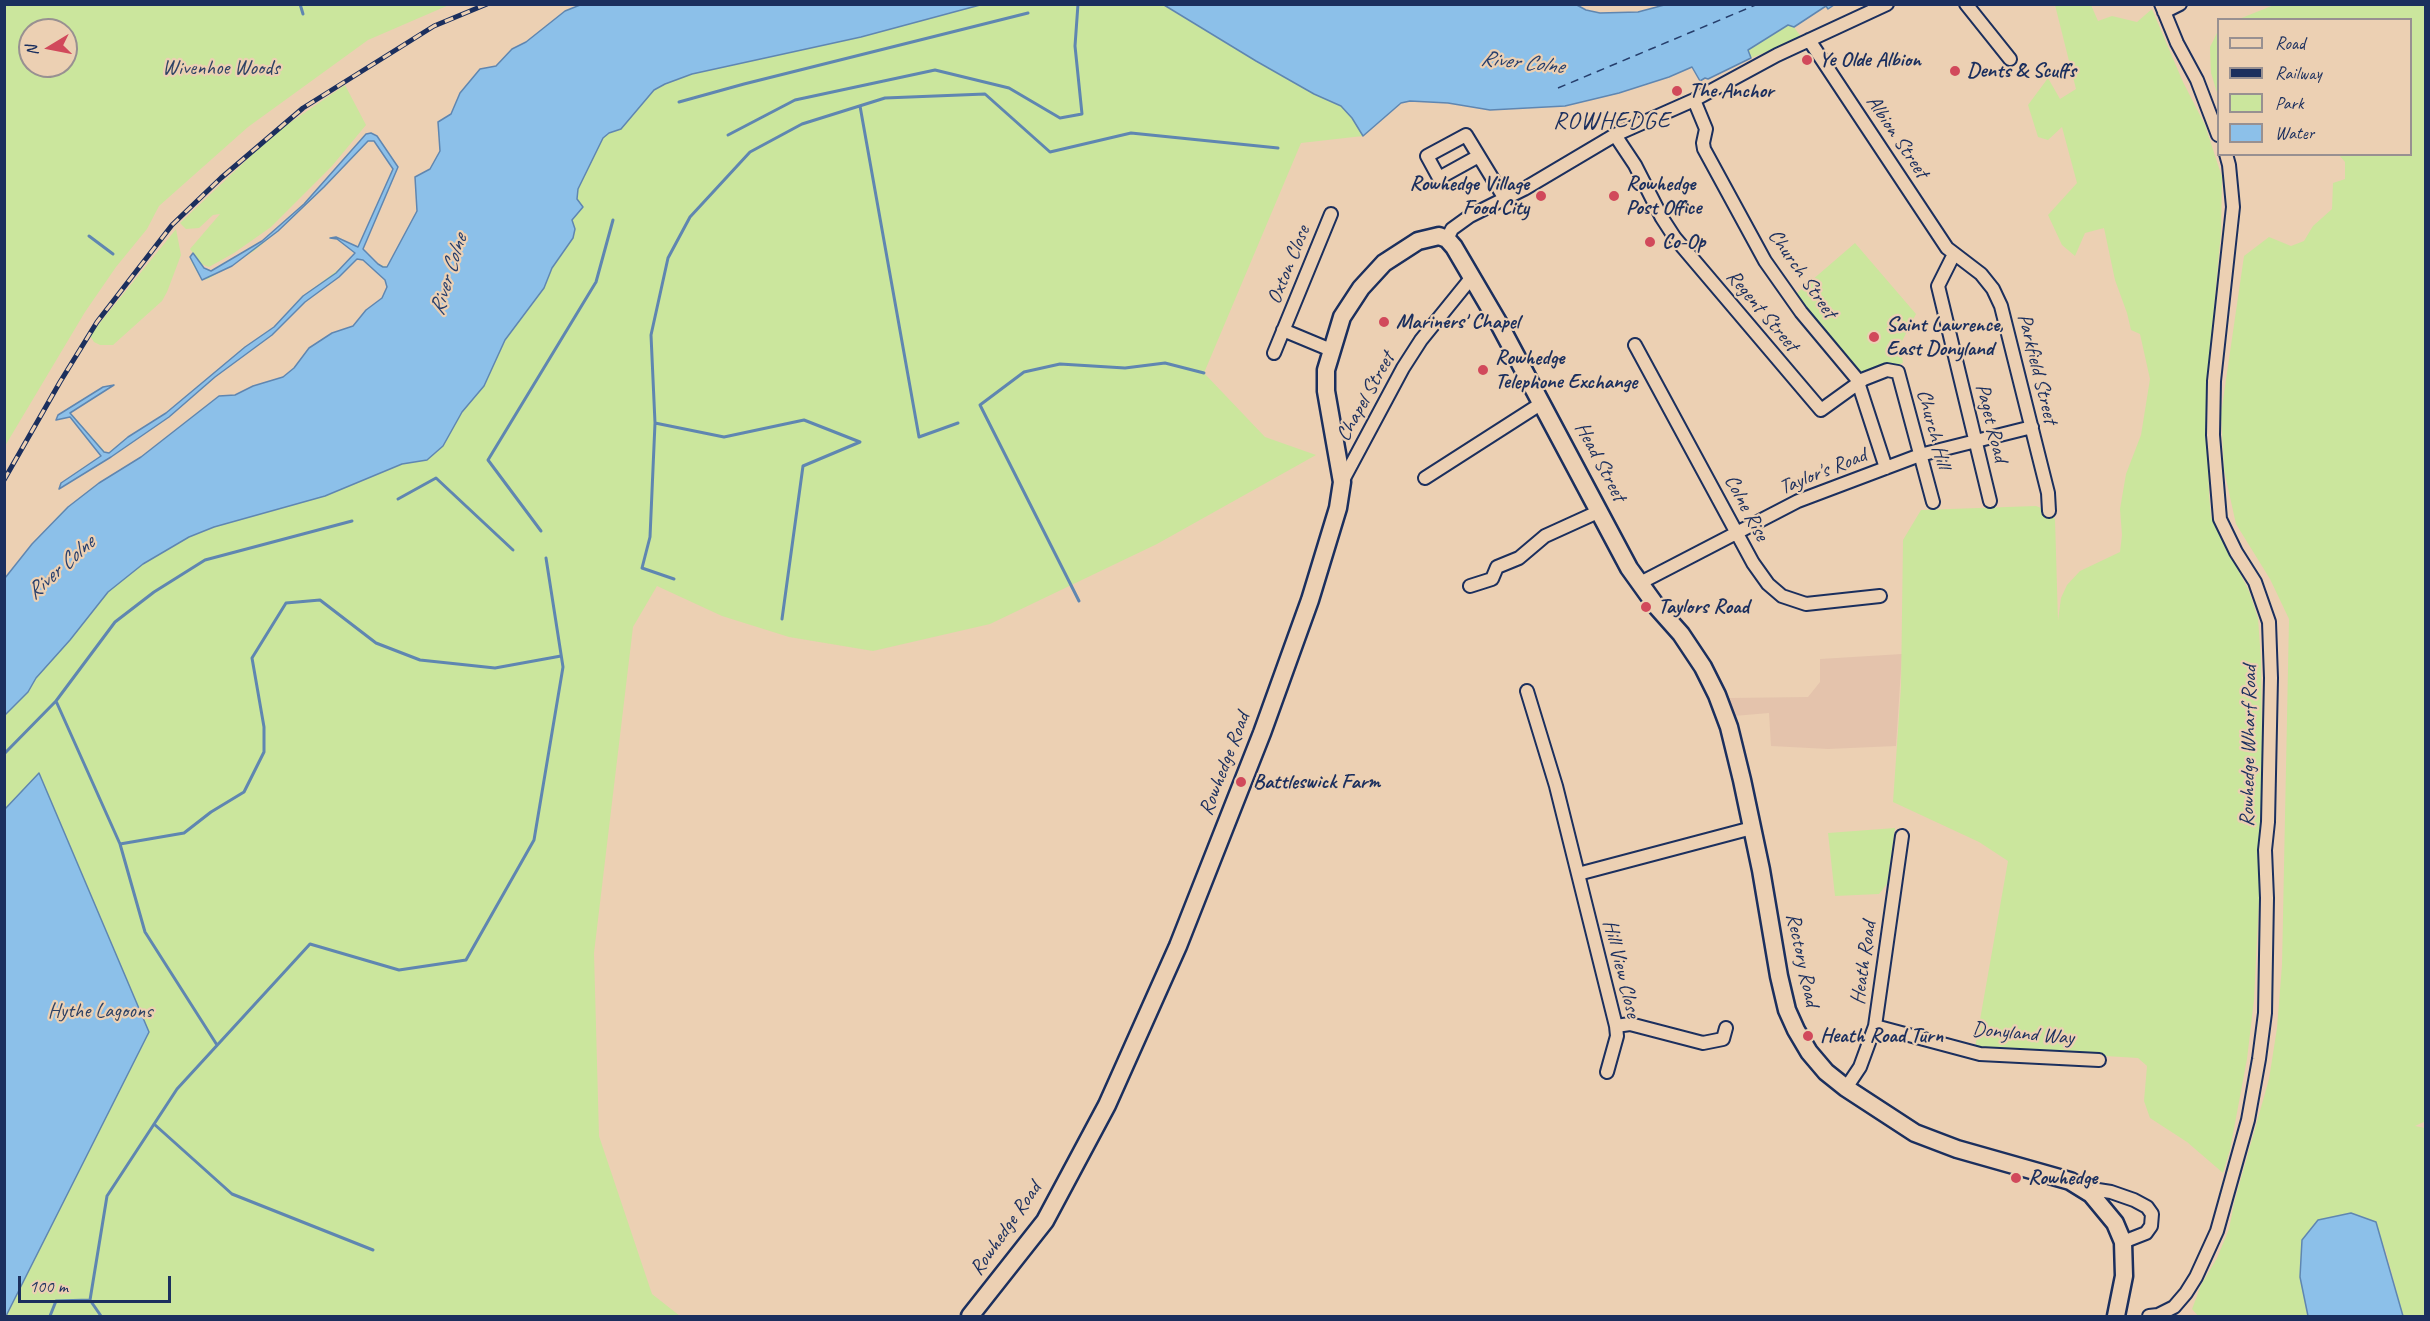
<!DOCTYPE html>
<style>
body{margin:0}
#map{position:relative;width:2430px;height:1321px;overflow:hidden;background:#ecd0b3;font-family:Caveat,sans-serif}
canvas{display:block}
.frame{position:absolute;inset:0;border:6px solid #1b2f5e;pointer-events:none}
.legend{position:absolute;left:2217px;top:18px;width:195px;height:138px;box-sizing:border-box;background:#ecd0b3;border:2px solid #989091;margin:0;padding:8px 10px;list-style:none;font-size:18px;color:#1b2f5e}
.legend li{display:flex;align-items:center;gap:12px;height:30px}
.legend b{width:30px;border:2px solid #989091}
.north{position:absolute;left:18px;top:18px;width:60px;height:60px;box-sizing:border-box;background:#ecd0b3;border:2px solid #989091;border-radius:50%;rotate:260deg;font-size:16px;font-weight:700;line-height:24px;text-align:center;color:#1b2f5e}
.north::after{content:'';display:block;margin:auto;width:21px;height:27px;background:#d1495b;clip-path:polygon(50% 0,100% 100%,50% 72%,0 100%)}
.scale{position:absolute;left:18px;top:1276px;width:153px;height:27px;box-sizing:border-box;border:3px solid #1b2f5e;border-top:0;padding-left:8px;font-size:18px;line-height:21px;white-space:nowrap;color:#1b2f5e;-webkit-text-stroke:4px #ecd0b3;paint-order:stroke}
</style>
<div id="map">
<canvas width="2430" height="1321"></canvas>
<div class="frame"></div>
<ul class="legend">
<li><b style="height:8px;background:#ecd0b3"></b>Road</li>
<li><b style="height:8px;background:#1b2f5e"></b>Railway</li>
<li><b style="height:16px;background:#cbe69d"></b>Park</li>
<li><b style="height:16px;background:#8cc0e9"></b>Water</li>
</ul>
<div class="north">N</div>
<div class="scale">100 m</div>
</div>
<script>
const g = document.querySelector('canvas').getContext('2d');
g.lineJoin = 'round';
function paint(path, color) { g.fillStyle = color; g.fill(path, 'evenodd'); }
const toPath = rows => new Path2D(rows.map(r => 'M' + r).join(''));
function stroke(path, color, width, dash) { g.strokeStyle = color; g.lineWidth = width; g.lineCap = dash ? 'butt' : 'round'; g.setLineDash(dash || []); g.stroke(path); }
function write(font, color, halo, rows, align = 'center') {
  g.font = font + ' Caveat,sans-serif'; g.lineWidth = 4.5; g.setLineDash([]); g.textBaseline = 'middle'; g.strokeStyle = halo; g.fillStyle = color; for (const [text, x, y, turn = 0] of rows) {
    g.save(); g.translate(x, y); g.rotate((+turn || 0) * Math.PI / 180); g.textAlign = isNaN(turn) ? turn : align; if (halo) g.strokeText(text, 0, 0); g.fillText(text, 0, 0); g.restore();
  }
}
paint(toPath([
 [1902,654,1896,746,1828,749,1771,746,1769,713,1734,716,1729,698,1808,697,1820,682,1820,659]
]), '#e4c3ac');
paint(toPath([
 [815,4,1161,4,1198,26,1164,5,1302,4,1349,33,1788,5,1834,5,1828,9,1826,6,1794,27,1802,38,1751,58,1708,79,1705,78,1700,81,1692,67,1669,77,1619,93,1565,106,1490,110,1448,103,1410,101,1401,103,1363,136,1301,143,1204,373,1265,437,1316,455,1157,544,990,624,873,651,789,637,722,616,657,586,633,627,594,953,599,1136,652,1294,680,1316,5,1316,4,717,9,711,5,715,5,651,168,508,532,154],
 [4,5,5,4,449,5,368,40,248,127,159,206,147,229,116,267,85,312,5,446],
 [30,30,66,30,66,66,30,66],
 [580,5,438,277,5,578,61,513,92,488,141,457,219,396,235,395,253,386,283,377,294,368,309,348,332,333,353,326,366,310,382,298,387,287,384,278,363,260,357,259,339,277,305,302,272,335,215,377,169,417,111,457,59,489,61,483,101,456,70,417,56,420,59,415,103,387,114,385,70,413,107,454,128,437,166,413,245,347,274,327,303,296,347,263,355,253,337,239,330,238,336,237,358,247,392,172,393,166,377,143,374,141,368,141,324,187,278,231,254,251,208,279,202,280,193,265,190,258,193,253,190,249,220,214,213,215,199,228,186,229,180,223,275,133,345,85,366,125,332,166,271,227,234,253,209,267,201,264,195,256,204,268,211,271,262,241,304,204,366,134,371,133,377,136,398,167,363,249,378,264,387,267,417,211,415,177,430,169,440,151,438,122,451,114,460,93,480,69,496,66,512,49,526,42,565,11],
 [2055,5,2091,5,2098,21,2112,16,2137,22,2152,9,2183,82,2205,125,2222,177,2221,232,2206,396,2209,494,2211,517,2249,591,2258,618,2261,660,2262,784,2261,859,2254,1000,2247,1059,2230,1150,2223,1173,2187,1142,2150,1118,2144,1101,2147,1066,2138,1058,1975,1048,2008,861,1979,842,1893,802,1901,687,1903,540,1921,510,2036,506,2049,511,2055,519,2058,621,2061,598,2067,585,2080,571,2120,552,2122,535,2120,509,2126,474,2141,435,2150,379,2140,334,2131,330,2127,313,2115,280,2104,228,2085,233,2075,256,2062,245,2048,215,2077,183,2062,127,2048,140,2038,137,2028,105,2048,78,2060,99,2076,89],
 [2274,5,2425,5,2426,1121,2415,1126,2425,1128,2425,1316,2403,1316,2385,1248,2300,1277,2308,1316,2198,1316,2192,1309,2201,1285,2217,1258,2229,1229,2234,1203,2269,1079,2277,1028,2282,965,2289,619,2270,579,2236,524,2224,470,2221,414,2244,256,2269,237,2291,246,2304,241,2313,226,2332,209,2333,183,2345,179,2345,162,2339,155,2410,154,2410,20,2239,19],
 [2218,31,2218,96,2211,73,2210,47],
 [176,229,181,255,167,292,162,301,113,345,100,345,94,342,90,336,99,324],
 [1855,243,1916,314,1900,345,1903,363,1862,376,1815,325,1797,302,1797,293],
 [1895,828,1887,884,1879,894,1835,896,1828,833]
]), '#cbe69d');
const water = toPath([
 [1575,4,1586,10,1600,13,1638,12,1668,4,1834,5,1828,9,1826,6,1794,27,1788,25,1748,50,1751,58,1708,79,1705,78,1700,81,1692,67,1669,77,1619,93,1565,106,1490,110,1448,103,1410,101,1401,103,1363,136,1352,118,1341,106,1314,94,1256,61,1164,5,1575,4],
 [580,5,980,5,861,37,692,74,665,84,654,90,621,129,609,133,603,138,578,189,577,199,583,207,572,220,575,229,573,238,552,268,544,288,505,340,484,386,462,412,443,446,427,460,402,464,325,496,214,527,189,537,143,564,108,592,70,640,36,678,28,692,5,715,5,578,32,544,68,507,99,483,141,457,219,396,235,395,253,386,283,377,294,368,309,348,332,333,353,326,366,310,382,298,387,287,385,280,363,260,357,259,339,277,305,302,272,335,215,377,169,417,111,457,59,489,61,483,101,456,70,417,56,420,58,415,103,387,114,385,70,413,104,452,109,453,128,437,166,413,245,347,274,327,303,296,336,273,355,253,337,239,330,238,336,237,358,247,393,169,374,141,368,141,324,187,278,231,232,266,202,280,190,257,193,253,204,268,211,271,262,241,304,204,366,134,371,133,377,136,398,167,363,249,378,264,383,267,387,267,417,211,415,177,430,169,440,151,438,122,451,114,460,93,480,69,496,66,512,49,526,42,565,11,580,5],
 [39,773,149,1032,6,1316,5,1316,5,809,39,773],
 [2351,1213,2376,1222,2403,1316,2308,1316,2300,1277,2302,1240,2318,1220,2351,1213]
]);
paint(water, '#8cc0e9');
stroke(water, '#5f86b1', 1.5);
stroke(toPath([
 [300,4,303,14],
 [679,102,744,84,1028,13],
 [860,106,919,437,958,423],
 [728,135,795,100,935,70,1009,88,1060,118,1082,114,1075,46,1078,4],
 [89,236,113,254],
 [655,423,724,437,804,420,860,442,803,466,782,619],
 [398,499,436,478,513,550],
 [541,531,488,460,596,282,613,220],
 [674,579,642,568,650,537,655,423,651,335,668,258,690,217,750,152,802,124,885,98,985,94,1050,152,1131,133,1278,148],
 [1079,601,980,405,1024,372,1060,364,1125,368,1165,363,1204,373],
 [56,701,115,622,154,592,205,560,352,521],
 [4,754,56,701,120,844,184,833,211,812,244,792,264,752,264,727,252,658,286,603,320,600,376,643,420,660,495,668,561,656],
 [120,844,145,932,217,1045],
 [154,1124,232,1194,373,1250],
 [50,1316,56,1301,90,1300],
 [101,1316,90,1300,107,1196,177,1089,310,944,399,970,466,960,534,840,563,667,546,558]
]), '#5f86b1', 3);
stroke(toPath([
 [1558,88,1758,4]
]), '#263e6c', 1.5, [8, 6]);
const street = toPath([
 [1966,4,2010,59],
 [2161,4,2177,43,2197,80,2218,135],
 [2164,12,2180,4],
 [1809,40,1947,248,1981,274,1993,289,2001,306,2048,493,2049,511],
 [1694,100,1706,129,1703,143,1704,149,1765,261,1801,312,1857,379,1886,468],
 [1615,135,1635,165,1662,218,1675,238,1821,410,1864,379,1887,370,1898,372,1933,502],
 [1477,157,1439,178,1427,156,1466,135,1505,199],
 [1447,239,1452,229,1470,216,1524,189,1615,135,1694,100,1777,55,1887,4],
 [1954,254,1938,286,1990,501],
 [1283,330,1331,350],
 [1635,345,1753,563,1768,584,1782,596,1806,604,1880,596],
 [1274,353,1331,214],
 [1425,478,1542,403],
 [1342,482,1403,368,1421,340,1472,277],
 [1640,583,1798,501,1920,455,2032,427],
 [1470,586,1492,579,1497,567,1519,558,1545,536,1600,511],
 [1527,691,1556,786,1616,1026,1617,1036,1607,1072],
 [1578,874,1752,828],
 [1616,1026,1630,1024,1703,1043,1723,1039,1726,1028],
 [1875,1026,1980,1054,2099,1060],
 [1846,1088,1860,1067,1875,1026,1902,836],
 [2091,1194,2098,1190,2111,1192,2134,1200,2147,1207,2152,1214,2151,1226,2146,1233,2123,1242],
 [2149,1316,2158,1315,2174,1307,2186,1293,2196,1277,2217,1231,2248,1120,2259,1059,2265,1013,2267,898,2265,850,2268,822,2271,678,2269,622,2255,582,2236,552,2220,519,2213,435,2214,381,2233,207,2229,165,2226,154]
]);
const secondary = toPath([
 [970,1316,1045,1221,1107,1105,1178,946,1262,733,1310,600,1338,508,1342,482,1326,391,1326,370,1342,317,1361,288,1384,263,1418,241,1439,236,1447,239,1454,247,1498,322,1629,568,1657,607,1681,634,1703,667,1717,695,1729,727,1742,780,1761,870,1779,976,1787,1010,1796,1030,1809,1052,1826,1072,1846,1088,1915,1133,1957,1149,2070,1181,2091,1194,2115,1223,2123,1242,2124,1276,2116,1316]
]);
stroke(street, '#1b2f5e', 16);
stroke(secondary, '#1b2f5e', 21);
stroke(street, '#ecd0b3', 12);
stroke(secondary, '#ecd0b3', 16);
const rail = toPath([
 [4,480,60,382,97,322,172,225,221,178,303,108,434,26,487,4]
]);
stroke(rail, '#1b2f5e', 5);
stroke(rail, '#ecd0b3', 3, [9]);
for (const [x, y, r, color] of [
 [1807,60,6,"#d1495b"],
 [1955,71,6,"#d1495b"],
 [1677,91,6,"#d1495b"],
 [1541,196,6,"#d1495b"],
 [1614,196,6,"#d1495b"],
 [1650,242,6,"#d1495b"],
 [1384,322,6,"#d1495b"],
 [1874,337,6,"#d1495b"],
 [1483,370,6,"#d1495b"],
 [1646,607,6,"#d1495b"],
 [1241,782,6,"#d1495b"],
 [1808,1036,6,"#d1495b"],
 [2016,1178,6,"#d1495b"]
]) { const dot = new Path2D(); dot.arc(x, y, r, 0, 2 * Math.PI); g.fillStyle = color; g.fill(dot); stroke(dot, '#ecd0b3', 2); }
write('bold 21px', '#1b2f5e', '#ecd0b3', [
 ["Ye Olde Albion",1819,60],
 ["Dents & Scuffs",1967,71],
 ["The Anchor",1689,91],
 ["Rowhedge Village",1529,184,"right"],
 ["Food City",1529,208,"right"],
 ["Rowhedge",1626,184],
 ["Post Office",1626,208],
 ["Co-Op",1662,242],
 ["Mariners' Chapel",1396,322],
 ["Saint Lawrence,",1886,325],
 ["East Donyland",1886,349],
 ["Rowhedge",1495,358],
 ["Telephone Exchange",1495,382],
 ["Taylors Road",1658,607],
 ["Battleswick Farm",1253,782],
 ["Heath Road Turn",1820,1036],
 ["Rowhedge",2028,1178]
], 'left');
write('21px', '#2d4164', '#ecd0b3', [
 ["Wivenhoe Woods",221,68],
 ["Hythe Lagoons",100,1011]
]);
write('21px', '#1b2f5e', '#ecd0b3', [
 ["Albion Street",1897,137,56],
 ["Oxton Close",1289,265,-68],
 ["Church Street",1802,274,55],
 ["Regent Street",1762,311,50],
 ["Parkfield Street",2037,369,76],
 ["Chapel Street",1366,397,-61],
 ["Paget Road",1991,423,76],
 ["Church Hill",1933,429,75],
 ["Head Street",1600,462,62],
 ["Taylor's Road",1823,472,-22],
 ["Colne Rise",1746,508,62],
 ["Rowhedge Wharf Road",2249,746,-89],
 ["Rowhedge Road",1225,764,-69],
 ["Rectory Road",1802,960,78],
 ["Heath Road",1864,963,-82],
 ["Hill View Close",1621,969,76],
 ["Donyland Way",2023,1034,5],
 ["Rowhedge Road",1006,1229,-55]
]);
write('italic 22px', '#263e6c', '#ecd0b3', [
 ["River Colne",1522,63,6],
 ["River Colne",449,275,-73],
 ["River Colne",61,568,-42]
]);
g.letterSpacing = '1.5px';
write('24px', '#1b2f5e', '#ecd0b3', [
 ["ROWHEDGE",1612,122]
]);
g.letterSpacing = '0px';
</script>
